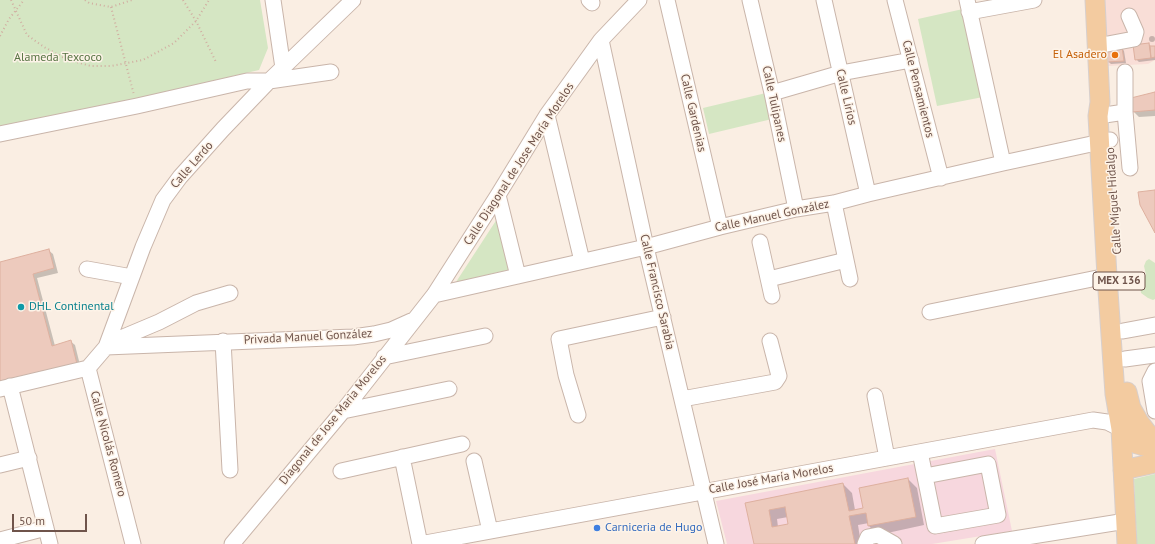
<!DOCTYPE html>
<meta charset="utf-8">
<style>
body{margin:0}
#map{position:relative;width:1155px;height:544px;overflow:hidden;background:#faeee3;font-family:"PT Sans",sans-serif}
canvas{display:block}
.scale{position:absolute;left:12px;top:514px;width:75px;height:18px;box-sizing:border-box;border:2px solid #6f544b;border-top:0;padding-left:5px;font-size:12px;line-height:14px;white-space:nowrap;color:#6f544b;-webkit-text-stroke:3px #fdf3e8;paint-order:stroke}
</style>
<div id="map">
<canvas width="1155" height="544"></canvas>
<div class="scale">50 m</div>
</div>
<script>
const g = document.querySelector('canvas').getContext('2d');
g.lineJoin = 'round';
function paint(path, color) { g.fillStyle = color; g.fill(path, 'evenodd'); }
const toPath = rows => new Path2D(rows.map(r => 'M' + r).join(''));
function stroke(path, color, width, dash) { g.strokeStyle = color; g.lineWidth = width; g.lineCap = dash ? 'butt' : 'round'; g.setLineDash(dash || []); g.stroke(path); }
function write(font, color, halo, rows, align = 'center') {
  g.font = font + ' "PT Sans",sans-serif'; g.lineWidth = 3; g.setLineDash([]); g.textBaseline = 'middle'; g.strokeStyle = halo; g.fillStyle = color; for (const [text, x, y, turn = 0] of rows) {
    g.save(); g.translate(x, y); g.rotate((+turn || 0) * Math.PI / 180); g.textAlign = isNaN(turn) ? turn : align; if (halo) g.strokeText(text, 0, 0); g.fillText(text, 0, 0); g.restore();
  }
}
paint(toPath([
 [1104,0,1155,0,1155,60,1148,64,1108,66]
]), '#f9ded7');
paint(toPath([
 [995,449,1012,531,932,544,727,544,716,501]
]), '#f7d7de');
paint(toPath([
 [0,0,260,0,268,48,259,70,0,130],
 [963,9,983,97,937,106,918,19],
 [766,93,772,119,709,134,703,108],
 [499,216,512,269,456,282],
 [1149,259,1155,263,1155,299,1153,300,1148,298,1141,293,1140,285,1146,275,1144,266,1146,261],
 [1155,474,1155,544,1137,544,1134,479]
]), '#d5e6c3');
paint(toPath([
 '1149 39a3 3 0 1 1 6 0a3 3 0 1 1-6 0Z',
 [1149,44,1151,47,1155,47,1155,60,1139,62,1136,59],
 [1122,48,1124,51,1126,63,1111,64,1108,61],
 [1155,93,1155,116,1139,117,1133,111],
 [48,250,53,254,58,273,37,278,55,346,70,341,75,345,81,369,0,386,0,263],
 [908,479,917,488,924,525,878,535,869,526,869,523,858,525,861,544,755,544,747,503,843,484,852,493,855,510,865,508],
 [788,517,789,525,778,527,777,519]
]), '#0003');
const building = toPath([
 [1149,43,1151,58,1135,60,1133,45,1149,43],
 [1150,46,1155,46,1155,57,1151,58,1150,46],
 [1122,47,1124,61,1107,62,1106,49,1122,47],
 [1155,92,1155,110,1132,112,1131,98,1155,92],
 [1155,190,1155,233,1140,205,1138,192,1155,190],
 [49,249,54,268,33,274,52,346,71,340,77,364,0,381,0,262,49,249],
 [908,478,916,517,868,526,866,513,849,516,855,544,754,544,745,503,843,483,849,511,863,508,859,488,908,478],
 [785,507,788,524,772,527,769,510,785,507]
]);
paint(building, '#edcabd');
stroke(building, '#deb09f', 1);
const minor = toPath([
 [273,0,283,68],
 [589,0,592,3],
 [667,0,720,227],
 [750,0,772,93,796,209],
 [824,0,868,194],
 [895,0,941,178],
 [967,0,1003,163],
 [969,12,1034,0],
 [601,40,646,247,716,544],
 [1097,46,1134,39,1136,32,1129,16],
 [772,93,841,73,911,60],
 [1125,112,1125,72],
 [547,115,582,261],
 [1098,116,1125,112,1130,168],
 [0,134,137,106,247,81,269,81,331,72],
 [498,195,518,276],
 [834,203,850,279],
 [760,242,772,296],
 [87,269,132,277],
 [769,279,846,260],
 [434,295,646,247,720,227,796,209,834,203,868,194,1003,163,1110,140],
 [930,312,1107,276],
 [1123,331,1155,325],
 [111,336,121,338,159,322,196,303,230,293],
 [223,341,230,470],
 [106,347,353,337,374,334,391,330,411,321],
 [384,357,485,336],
 [1125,359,1155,355],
 [88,368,106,347,143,247,163,200,180,177,223,129,269,81,353,0],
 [88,368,133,544],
 [1155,371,1150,381,1155,411],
 [10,386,50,544],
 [0,389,88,368],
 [875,396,887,458],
 [682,399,775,382,779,376,770,341],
 [343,411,449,389],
 [578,415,566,375,559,339,663,317],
 [920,452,935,526,998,515,988,464,925,476],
 [402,457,420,544],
 [474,461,490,531],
 [0,465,29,458],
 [341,471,462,444],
 [0,540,46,528],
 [232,544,343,411,434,295,498,195,547,115,601,40,639,0],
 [420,544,1093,420,1107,422,1121,429],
 [865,544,868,537,878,535,894,544],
 [983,544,1126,521]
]);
const major = toPath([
 [1095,0,1100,102,1098,116,1107,276,1115,394,1121,429,1127,544],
 [1127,392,1131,408,1139,422,1148,434,1155,437],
 [1121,429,1128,438,1137,444,1155,449],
 [1123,470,1155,463]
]);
stroke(minor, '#c9b5aa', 17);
stroke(major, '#d7cfcd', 21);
stroke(toPath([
 [11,0,27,35,44,47,68,60,91,66,111,66,143,60,174,43,196,21,209,0],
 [85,0,89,3,111,7,132,0],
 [183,0,196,21,216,62],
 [111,7,134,95],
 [0,36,9,19,24,0]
]), '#d1aea1', 2, [1, 3]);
stroke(minor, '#fff', 15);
stroke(major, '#f3cba0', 19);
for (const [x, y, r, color] of [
 [1115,55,4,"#e8710a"],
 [21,307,4,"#0f9aa8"],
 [597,528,4,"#3f7fe0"]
]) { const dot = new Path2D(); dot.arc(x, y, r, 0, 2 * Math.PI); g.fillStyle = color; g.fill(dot); stroke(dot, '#fdf3e8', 1.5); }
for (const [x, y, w] of [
 [1119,281,52]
]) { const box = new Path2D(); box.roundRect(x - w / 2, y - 9, w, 18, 3); g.fillStyle = '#fdf3e8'; g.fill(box); stroke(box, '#6f544b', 1); }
write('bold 11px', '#6f544b', null, [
 ["MEX 136",1119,281]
]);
write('12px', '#c56008', '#fdf3e8', [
 ["El Asadero",1107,55]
], 'right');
write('12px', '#587444', '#fdf3e8', [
 ["Alameda Texcoco",58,58]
]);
write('12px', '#6f544b', '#fdf3e8', [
 ["Calle Pensamientos",918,89,76],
 ["Calle Lirios",846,97,77],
 ["Calle Tulipanes",774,104,78],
 ["Calle Gardenias",693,113,77],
 ["Calle Diagonal de Jose María Morelos",519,164,-57],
 ["Calle Lerdo",192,165,-49],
 ["Calle Míguel Hidalgo",1114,201,-94],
 ["Calle Manuel González",772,216,-12],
 ["Calle Francisco Sarabia",657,292,77],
 ["Privada Manuel González",308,337,-3],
 ["Diagonal de Jose Maria Morelos",333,420,-51],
 ["Calle Nicolás Romero",108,444,75],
 ["Calle José María Morelos",771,479,-10]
]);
write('12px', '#0d838f', '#fdf3e8', [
 ["DHL Continental",29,307]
], 'left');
write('12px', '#366cbe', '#fdf3e8', [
 ["Carniceria de Hugo",605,528]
], 'left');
</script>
